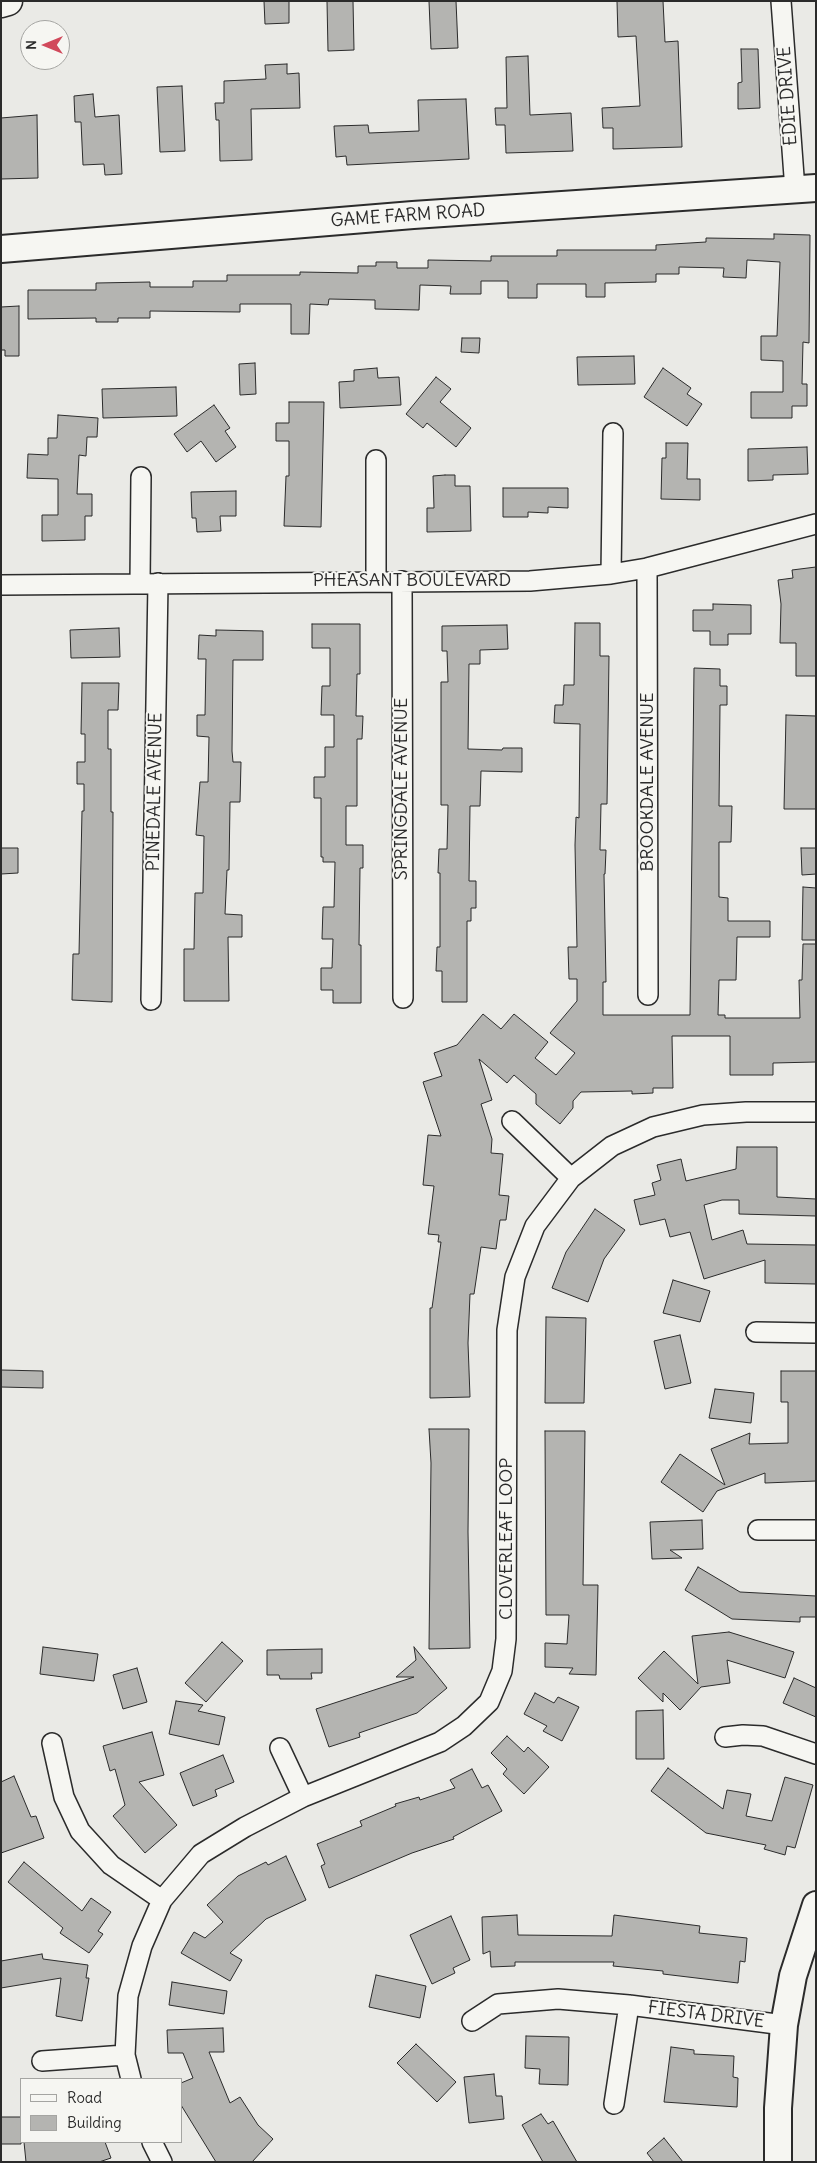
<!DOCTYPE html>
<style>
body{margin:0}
#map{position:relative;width:817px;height:2163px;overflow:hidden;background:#eaeae6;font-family:Delius,sans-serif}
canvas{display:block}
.frame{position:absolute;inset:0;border:2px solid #2b2b2b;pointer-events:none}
.legend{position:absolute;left:20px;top:2078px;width:162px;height:65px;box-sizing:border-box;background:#f6f6f2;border:1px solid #a5a5a2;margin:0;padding:6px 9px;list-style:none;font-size:15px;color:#2b2b2b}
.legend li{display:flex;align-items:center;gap:10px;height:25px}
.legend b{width:25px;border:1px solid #a5a5a2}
.north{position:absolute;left:20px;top:20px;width:50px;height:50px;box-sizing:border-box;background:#f6f6f2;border:1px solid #a5a5a2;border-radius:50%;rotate:270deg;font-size:14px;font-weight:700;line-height:20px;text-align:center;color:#2b2b2b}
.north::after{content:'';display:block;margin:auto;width:18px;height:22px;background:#d1495b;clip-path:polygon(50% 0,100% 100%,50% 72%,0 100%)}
</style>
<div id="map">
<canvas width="817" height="2163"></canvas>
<div class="frame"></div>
<ul class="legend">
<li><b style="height:6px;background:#f6f6f2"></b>Road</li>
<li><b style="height:14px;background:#b4b4b1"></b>Building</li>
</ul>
<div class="north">N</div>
</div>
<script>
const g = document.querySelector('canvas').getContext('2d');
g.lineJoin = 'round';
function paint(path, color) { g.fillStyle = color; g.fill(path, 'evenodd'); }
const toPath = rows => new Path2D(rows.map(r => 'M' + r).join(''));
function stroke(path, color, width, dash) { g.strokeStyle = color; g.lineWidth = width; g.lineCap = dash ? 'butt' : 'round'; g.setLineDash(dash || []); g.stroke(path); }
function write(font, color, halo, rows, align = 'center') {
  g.font = font + ' Delius,sans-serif'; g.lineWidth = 4; g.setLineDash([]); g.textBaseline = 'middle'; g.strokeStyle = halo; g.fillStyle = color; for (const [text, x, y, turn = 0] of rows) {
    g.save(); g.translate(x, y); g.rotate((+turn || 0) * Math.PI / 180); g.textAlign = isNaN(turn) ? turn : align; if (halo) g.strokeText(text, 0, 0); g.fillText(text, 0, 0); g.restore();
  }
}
const building = toPath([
 [264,1,289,1,289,23,265,24,264,1],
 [327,1,353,1,354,50,328,51,327,1],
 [429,1,456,1,458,48,431,49,429,1],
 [617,1,663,1,665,42,678,41,682,147,613,149,613,128,603,128,602,108,640,106,636,36,618,37,617,1],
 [741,49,758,49,760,108,738,109,738,83,742,82,741,49],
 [528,56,530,115,571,113,573,151,506,153,505,125,496,125,495,108,507,108,506,57,528,56],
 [287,64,287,74,299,73,300,108,251,109,252,160,220,161,219,120,216,120,215,103,224,103,224,81,266,79,265,65,287,64],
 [182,86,185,151,160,152,157,87,182,86],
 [93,94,95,117,119,115,122,174,105,175,104,164,83,165,81,122,75,122,74,96,93,94],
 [466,99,469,159,347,165,346,156,336,157,334,126,368,125,369,133,419,131,418,100,466,99],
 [37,115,38,178,1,179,1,118,37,115],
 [774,234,810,235,809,343,803,342,802,384,807,384,807,406,792,406,792,418,751,418,751,392,783,392,783,361,761,360,761,336,777,336,780,262,747,260,746,278,723,277,724,268,679,267,679,274,656,274,656,282,605,283,605,297,586,297,586,284,537,284,537,298,508,298,508,281,481,281,481,294,450,294,451,286,420,285,419,310,375,309,375,300,329,299,328,305,310,304,309,334,291,334,291,304,240,304,240,312,150,311,150,318,118,318,118,322,96,322,96,318,28,319,28,290,96,290,96,283,150,282,150,287,193,287,193,281,227,281,227,275,300,275,300,272,358,273,358,266,376,266,376,262,397,262,397,268,428,268,428,260,491,261,491,256,557,256,557,250,656,250,656,245,706,242,706,238,774,239,774,234],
 [19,306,19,356,5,356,5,350,1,350,1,307,19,306],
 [462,338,480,338,479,353,461,352,462,338],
 [634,356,635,384,578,385,577,357,634,356],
 [255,363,256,394,240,395,239,364,255,363],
 [377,368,378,378,399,377,401,405,340,408,339,382,354,381,354,370,377,368],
 [663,368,691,388,687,394,702,404,687,426,644,397,663,368],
 [436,377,451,389,440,402,471,428,456,447,427,423,423,428,406,414,436,377],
 [176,387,177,416,103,418,102,389,176,387],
 [289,402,324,402,321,527,284,526,286,476,289,476,289,441,276,441,276,423,289,423,289,402],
 [214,405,230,428,225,431,236,447,216,462,201,441,187,452,174,434,214,405],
 [58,415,98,418,97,437,87,437,86,456,79,455,77,494,92,494,92,516,85,516,85,540,42,541,42,515,58,515,58,479,27,478,28,454,48,455,48,438,57,438,58,415],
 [666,443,688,443,687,479,700,479,700,500,661,499,662,458,666,458,666,443],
 [807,447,808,474,773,475,773,480,748,481,748,449,807,447],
 [445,475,455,475,455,486,470,486,471,531,427,532,427,508,434,508,433,476,445,475],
 [503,488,568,488,568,508,548,507,548,513,528,512,528,517,503,517,503,488],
 [236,491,236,516,220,516,221,531,197,532,196,518,192,518,191,492,236,491],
 [816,567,816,676,796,676,796,643,780,643,781,604,778,580,793,578,792,570,816,567],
 [713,604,751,605,751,634,728,634,728,645,710,645,710,631,693,631,693,610,713,610,713,604],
 [575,623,600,623,600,656,609,656,607,804,601,804,600,850,606,850,605,874,604,874,606,982,603,982,603,1015,690,1015,694,668,720,669,720,686,727,686,727,705,720,705,719,806,732,806,731,842,719,842,719,897,728,898,728,921,770,921,770,937,737,937,736,980,719,980,718,1015,725,1015,725,1018,800,1018,799,980,802,980,803,944,816,944,816,1062,773,1063,773,1075,730,1075,730,1036,672,1036,673,1088,653,1088,653,1093,632,1094,632,1091,581,1092,573,1101,573,1108,560,1124,536,1104,536,1094,514,1075,507,1083,479,1059,492,1100,481,1104,492,1139,491,1153,503,1154,499,1195,509,1196,506,1220,500,1220,496,1249,481,1247,474,1294,470,1294,468,1343,470,1397,430,1398,430,1308,432,1308,441,1242,438,1242,439,1235,428,1234,434,1186,423,1185,428,1135,441,1136,423,1082,442,1076,434,1053,457,1045,483,1014,501,1029,514,1014,548,1042,535,1058,556,1075,575,1053,550,1033,577,1001,577,979,569,979,568,947,577,947,575,845,576,817,579,818,580,724,554,723,555,705,563,705,564,685,574,685,575,623],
 [312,624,360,624,360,674,357,674,356,716,363,716,362,739,357,739,357,806,346,806,346,845,363,845,363,868,360,868,359,945,361,945,361,1003,333,1003,333,990,321,990,321,968,332,968,333,939,322,939,323,907,334,907,335,862,323,862,323,857,321,857,321,798,314,798,314,777,325,777,325,747,334,747,334,715,321,715,322,686,330,686,330,648,312,648,312,624],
 [507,625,508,649,480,650,480,664,469,664,468,749,502,750,503,748,522,748,522,772,481,771,480,806,470,806,469,881,476,881,476,908,471,908,471,921,467,921,467,1002,442,1002,442,971,436,971,437,947,440,947,440,873,438,873,439,849,447,849,448,805,441,805,441,682,448,682,447,651,442,651,442,626,507,625],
 [119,628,120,657,71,658,70,630,119,628],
 [216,630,263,631,263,660,233,660,232,751,233,762,241,762,240,802,230,802,229,870,227,870,225,914,242,915,242,937,228,937,229,1001,184,1001,184,949,194,949,195,893,203,893,204,836,196,835,200,782,208,782,209,737,197,736,197,715,205,715,206,659,198,659,199,635,216,636,216,630],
 [82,683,119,683,118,710,108,710,108,749,111,749,111,812,113,812,112,1002,72,1000,73,954,79,954,82,811,84,811,84,784,77,784,77,762,85,762,85,734,81,734,82,683],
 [786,715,816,716,816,809,784,809,786,715],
 [1,848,18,848,18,873,1,874,1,848],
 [801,848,816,848,816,874,802,875,801,848],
 [803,887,816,888,816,940,802,940,803,887],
 [737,1147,777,1147,777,1197,816,1199,816,1216,739,1214,739,1200,722,1200,704,1205,712,1240,743,1230,747,1244,816,1245,816,1284,765,1283,765,1260,704,1279,690,1232,670,1237,665,1219,640,1225,634,1200,655,1195,652,1183,661,1180,657,1165,681,1159,686,1181,736,1169,737,1147],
 [595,1209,625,1230,604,1259,588,1302,552,1288,566,1252,595,1209],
 [673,1280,710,1291,700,1322,663,1313,673,1280],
 [546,1317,586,1318,584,1403,545,1403,546,1317],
 [680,1335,691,1383,665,1389,654,1341,680,1335],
 [1,1370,43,1371,43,1388,1,1387,1,1370],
 [781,1371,816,1371,816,1481,765,1483,765,1473,717,1491,703,1512,661,1482,680,1454,725,1485,711,1449,750,1433,749,1444,788,1443,788,1402,781,1402,781,1371],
 [715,1389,754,1393,751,1423,709,1418,715,1389],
 [429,1429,469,1429,468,1532,470,1648,429,1649,431,1463,429,1429],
 [545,1431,585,1431,583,1585,598,1585,596,1675,569,1674,573,1668,545,1667,545,1643,567,1644,569,1615,546,1615,545,1431],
 [702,1520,703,1549,670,1550,682,1558,652,1559,650,1522,702,1520],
 [698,1567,740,1592,816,1596,816,1617,800,1617,800,1622,732,1619,685,1590,698,1567],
 [729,1632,794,1652,785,1678,727,1660,730,1683,701,1687,680,1710,663,1693,663,1702,638,1678,664,1651,698,1684,692,1636,729,1632],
 [222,1642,243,1661,206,1702,185,1683,222,1642],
 [43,1647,98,1654,94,1681,40,1674,43,1647],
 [414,1647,447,1688,417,1713,359,1733,360,1737,329,1747,316,1709,414,1677,396,1677,416,1660,414,1647],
 [322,1649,322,1673,311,1673,312,1679,280,1679,279,1675,267,1675,267,1650,322,1649],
 [137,1668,147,1702,123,1709,113,1675,137,1668],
 [794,1678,816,1688,816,1717,783,1703,794,1678],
 [535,1693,554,1703,558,1697,579,1707,562,1741,543,1731,547,1726,524,1714,535,1693],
 [176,1701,203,1705,198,1711,225,1717,219,1745,169,1734,176,1701],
 [663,1710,664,1759,636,1759,636,1711,663,1710],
 [152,1732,164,1775,139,1782,177,1825,145,1853,113,1816,125,1805,115,1769,110,1771,103,1746,152,1732],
 [507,1736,524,1752,528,1747,549,1767,524,1794,503,1774,507,1769,491,1753,507,1736],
 [223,1755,234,1782,215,1790,217,1796,193,1806,180,1773,223,1755],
 [668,1768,723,1809,727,1790,751,1794,746,1816,772,1821,785,1777,813,1785,795,1848,787,1846,785,1855,764,1849,766,1845,706,1833,651,1791,668,1768],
 [472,1769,482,1788,488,1785,502,1811,453,1837,454,1839,412,1853,329,1888,321,1866,325,1864,317,1844,362,1826,360,1821,396,1806,395,1804,419,1797,420,1800,455,1788,450,1780,472,1769],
 [14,1776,31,1817,36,1816,44,1838,1,1853,1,1782,14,1776],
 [286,1856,306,1900,266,1919,230,1953,242,1960,230,1981,181,1953,194,1932,205,1938,223,1922,207,1905,238,1876,266,1862,268,1865,286,1856],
 [24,1862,82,1911,91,1898,111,1912,98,1931,103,1934,89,1953,60,1933,63,1928,8,1882,24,1862],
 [517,1915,518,1935,612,1936,614,1915,700,1926,699,1933,747,1938,745,1962,740,1961,738,1983,663,1974,663,1971,613,1966,614,1962,515,1962,515,1966,491,1967,490,1951,483,1954,482,1917,517,1915],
 [451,1916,470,1960,453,1968,455,1973,432,1984,410,1935,451,1916],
 [42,1954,43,1959,88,1965,86,1978,89,1978,82,2021,56,2016,61,1978,1,1988,1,1961,42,1954],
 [376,1975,426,1986,420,2018,369,2007,376,1975],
 [172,1982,227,1991,224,2014,169,2005,172,1982],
 [223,2028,224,2052,209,2052,230,2103,240,2097,258,2125,273,2139,252,2162,216,2162,181,2105,181,2083,193,2078,183,2053,168,2053,167,2030,223,2028],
 [526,2036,569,2037,568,2085,539,2084,540,2069,525,2068,526,2036],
 [416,2044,456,2082,437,2102,397,2063,416,2044],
 [671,2047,694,2050,694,2054,734,2056,733,2077,738,2078,737,2107,664,2102,671,2047],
 [494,2074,496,2096,502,2096,504,2119,469,2123,464,2077,494,2074],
 [541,2114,548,2124,553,2121,577,2162,543,2162,522,2125,541,2114],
 [1,2117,21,2117,21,2144,1,2144,1,2117],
 [664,2138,683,2162,654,2162,647,2153,664,2138],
 [24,2142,105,2142,111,2158,99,2162,26,2162,24,2142]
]);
paint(building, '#b4b4b1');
stroke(building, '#2b2b2b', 1);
const street = toPath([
 [781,1,795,190],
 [647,568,648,995],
 [611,574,613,433],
 [376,581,376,460],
 [402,581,403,998],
 [140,583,141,477],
 [1,585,530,581,611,574,647,568,816,524],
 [151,1000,158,583],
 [512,1121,571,1178],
 [756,1332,816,1333],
 [758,1530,816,1530],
 [725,1737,743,1735,763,1736,816,1754],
 [52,1743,64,1797,80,1831,111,1865,162,1900],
 [280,1748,303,1797],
 [472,2021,498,2004,558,1999,629,2005,784,2025],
 [42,2061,125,2055],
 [131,2079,125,2055,128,1996,142,1946,162,1900,201,1854,245,1827,303,1797,440,1742,464,1726,489,1702,502,1671,506,1639,507,1330,515,1277,535,1226,571,1178,612,1146,653,1127,703,1115,746,1112,816,1112],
 [614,2104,629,2005],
 [152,2142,162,2162]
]);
const secondary = toPath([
 [1,249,413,215,816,188],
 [778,2162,778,2108,784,2025,793,1976,816,1905]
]);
const primary = toPath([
 [1,3,8,1]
]);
stroke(street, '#2b2b2b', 22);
stroke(secondary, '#2b2b2b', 30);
stroke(primary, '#2b2b2b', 31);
stroke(street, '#f6f6f2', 19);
stroke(secondary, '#f6f6f2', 26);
stroke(primary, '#f6f6f2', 28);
write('18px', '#2b2b2b', '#f6f6f2', [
 ["EDIE DRIVE",788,96,-94],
 ["GAME FARM ROAD",408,216,-4],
 ["PHEASANT BOULEVARD",412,581],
 ["BROOKDALE AVENUE",648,782,-90],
 ["SPRINGDALE AVENUE",402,789,-90],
 ["PINEDALE AVENUE",155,792,-89],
 ["CLOVERLEAF LOOP",507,1539,-90],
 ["FIESTA DRIVE",706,2015,7]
]);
</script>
